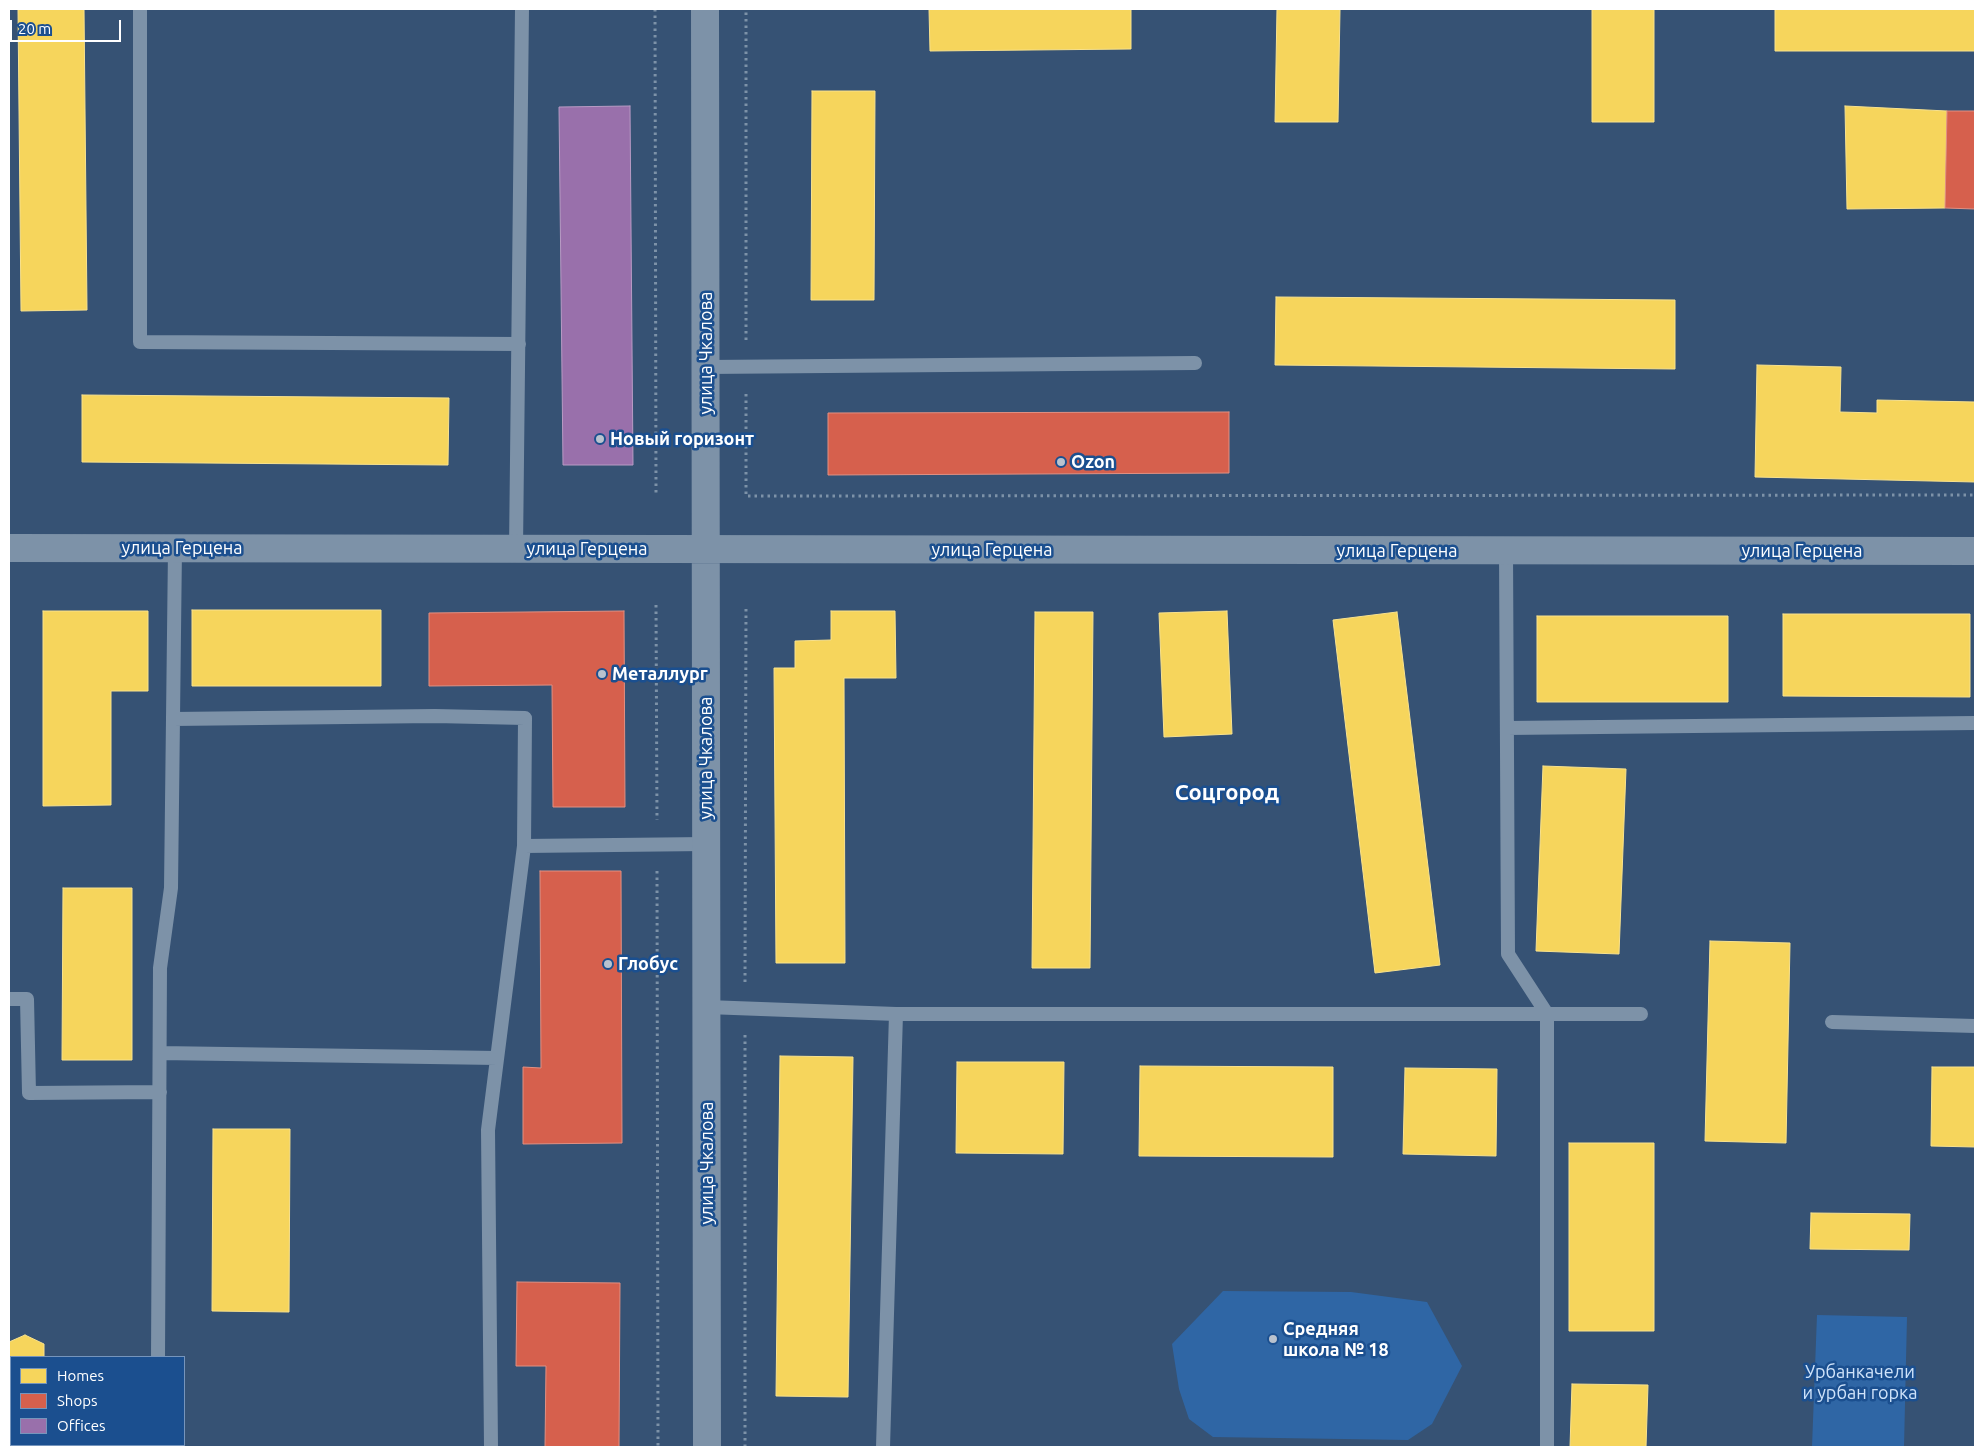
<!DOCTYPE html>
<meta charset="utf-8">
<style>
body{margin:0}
#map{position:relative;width:1984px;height:1456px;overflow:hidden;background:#365274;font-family:Ubuntu,sans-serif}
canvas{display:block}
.frame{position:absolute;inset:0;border:10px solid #fff;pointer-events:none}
.legend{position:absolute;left:10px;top:1356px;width:175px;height:90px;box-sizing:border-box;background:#1b4f8f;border:1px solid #7695bc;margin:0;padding:6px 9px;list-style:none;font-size:15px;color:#fff}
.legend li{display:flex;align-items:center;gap:10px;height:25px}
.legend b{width:25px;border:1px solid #7695bc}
.scale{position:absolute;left:10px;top:20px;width:111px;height:22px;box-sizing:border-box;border:2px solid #fff;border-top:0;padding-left:6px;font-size:15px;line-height:18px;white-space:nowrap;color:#fff;-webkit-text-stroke:4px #1b4f8f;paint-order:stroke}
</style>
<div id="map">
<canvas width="1984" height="1456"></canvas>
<div class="frame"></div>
<ul class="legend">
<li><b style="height:14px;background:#f6d55c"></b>Homes</li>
<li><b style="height:14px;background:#d6604d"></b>Shops</li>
<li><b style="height:14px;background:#9970ab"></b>Offices</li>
</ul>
<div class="scale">20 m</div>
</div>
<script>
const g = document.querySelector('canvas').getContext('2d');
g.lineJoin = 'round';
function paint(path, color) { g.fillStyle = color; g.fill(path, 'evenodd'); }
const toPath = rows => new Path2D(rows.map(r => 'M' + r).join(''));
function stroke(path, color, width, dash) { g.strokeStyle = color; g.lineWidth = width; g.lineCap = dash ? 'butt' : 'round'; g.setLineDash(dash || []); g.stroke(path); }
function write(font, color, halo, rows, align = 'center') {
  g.font = font + ' Ubuntu,sans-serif'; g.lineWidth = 5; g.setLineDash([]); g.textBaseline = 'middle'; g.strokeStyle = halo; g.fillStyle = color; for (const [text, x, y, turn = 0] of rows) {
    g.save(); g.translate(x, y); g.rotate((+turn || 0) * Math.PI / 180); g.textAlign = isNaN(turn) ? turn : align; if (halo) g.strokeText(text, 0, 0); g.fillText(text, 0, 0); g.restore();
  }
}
paint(toPath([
 [1223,1291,1351,1292,1427,1302,1462,1366,1432,1424,1408,1440,1213,1437,1189,1419,1179,1389,1172,1344],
 [1817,1315,1907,1317,1904,1447,1812,1447]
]), '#2f66a5');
const homes = toPath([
 [18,9,84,9,87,310,21,311,18,9],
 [929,9,1131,9,1131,49,930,51,929,9],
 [1277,9,1340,9,1338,122,1275,122,1277,9],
 [1592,9,1654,9,1654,122,1592,122,1592,9],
 [1775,9,1975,9,1975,51,1775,51,1775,9],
 [812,91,875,91,874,300,811,300,812,91],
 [1845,106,1947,111,1945,208,1847,209,1845,106],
 [1276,297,1675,300,1675,369,1275,365,1276,297],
 [1757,365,1841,367,1840,412,1877,413,1877,400,1975,402,1975,482,1755,477,1757,365],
 [82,395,449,398,448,465,82,462,82,395],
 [192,610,381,610,381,686,192,686,192,610],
 [43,611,148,611,148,691,111,691,111,805,43,806,43,611],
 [831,611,895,611,896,678,844,678,845,963,776,963,774,668,795,668,795,641,831,640,831,611],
 [1227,611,1232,734,1164,737,1159,613,1227,611],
 [1035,612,1093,612,1090,968,1032,968,1035,612],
 [1397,612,1440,965,1375,973,1333,620,1397,612],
 [1783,614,1970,614,1970,697,1783,696,1783,614],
 [1537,616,1728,616,1728,702,1537,702,1537,616],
 [1543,766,1626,769,1619,954,1536,951,1543,766],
 [63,888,132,888,132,1060,62,1060,63,888],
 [1710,941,1790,943,1786,1143,1705,1141,1710,941],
 [780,1056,853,1057,848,1397,776,1396,780,1056],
 [957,1062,1064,1062,1063,1154,956,1153,957,1062],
 [1140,1066,1333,1067,1333,1157,1139,1156,1140,1066],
 [1932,1067,1975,1067,1975,1147,1931,1146,1932,1067],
 [1405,1068,1497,1069,1496,1156,1403,1154,1405,1068],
 [213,1129,290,1129,289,1312,212,1311,213,1129],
 [1569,1143,1654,1143,1654,1331,1569,1331,1569,1143],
 [1811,1213,1910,1214,1909,1250,1810,1249,1811,1213],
 [25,1335,44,1344,44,1357,11,1357,11,1445,63,1445,63,1447,9,1447,9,1342,25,1335],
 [1572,1384,1648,1385,1646,1447,1570,1447,1572,1384]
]);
paint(homes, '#f6d55c');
stroke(homes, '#f9e28d', 1);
const shops = toPath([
 [1947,111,1975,111,1975,209,1945,208,1947,111],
 [1229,412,1229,473,828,475,828,413,1229,412],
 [624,611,625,807,553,807,552,685,429,686,429,613,624,611],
 [540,871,621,871,622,1143,523,1144,523,1067,541,1068,540,871],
 [517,1282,620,1283,619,1447,545,1447,546,1366,516,1366,517,1282]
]);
paint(shops, '#d6604d');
stroke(shops, '#e29082', 1);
const offices = toPath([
 [630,106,633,465,563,465,559,107,630,106]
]);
paint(offices, '#9970ab');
stroke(offices, '#b89bc4', 1);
stroke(toPath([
 [655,9,656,494],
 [746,340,746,9],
 [746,394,746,496,1975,495],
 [656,605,657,820],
 [657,871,658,1447],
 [745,982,746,606],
 [745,1447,745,1035]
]), '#7d92a8', 3, [2.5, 4]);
stroke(toPath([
 [140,9,140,342,519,344],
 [706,367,1195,363],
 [516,549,522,9],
 [1506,551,1508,954,1547,1014,1547,1447],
 [173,719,435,716,525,718,524,846,488,1130,491,1447],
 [1507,728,1975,723],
 [524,846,706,844],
 [9,999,27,999,29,1093,160,1092],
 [707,1007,896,1014,883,1447],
 [896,1014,1641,1014],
 [1832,1022,1975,1026],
 [160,1053,497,1058],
 [158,1357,160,968,171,888,175,548],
 [158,1447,158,1445]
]), '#7d92a8', 14);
stroke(toPath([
 [705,9,707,1447],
 [9,548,1975,551]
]), '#7d92a8', 28);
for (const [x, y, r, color] of [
 [600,439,5,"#b9c2ce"],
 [1061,462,5,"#b9c2ce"],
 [602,674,5,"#b9c2ce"],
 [608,964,5,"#b9c2ce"],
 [1273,1339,5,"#b9c2ce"]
]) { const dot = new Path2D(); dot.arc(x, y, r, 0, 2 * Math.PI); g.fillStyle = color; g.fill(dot); stroke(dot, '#1b4f8f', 2); }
write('18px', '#fff', '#1b4f8f', [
 ["улица Чкалова",706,353,-90],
 ["улица Герцена",182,548],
 ["улица Герцена",587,549],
 ["улица Герцена",992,550],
 ["улица Герцена",1397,551],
 ["улица Герцена",1802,551],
 ["улица Чкалова",706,758,-90],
 ["улица Чкалова",707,1163,-90]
]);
write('bold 18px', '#fff', '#1b4f8f', [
 ["Новый горизонт",610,439],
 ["Ozon",1071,462],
 ["Металлург",612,674],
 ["Глобус",618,964],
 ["Средняя",1283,1329],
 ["школа № 18",1283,1350]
], 'left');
write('18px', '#cfe3fa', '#1b4f8f', [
 ["Урбанкачели",1860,1372],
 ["и урбан горка",1860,1393]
]);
write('bold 22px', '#fff', '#1b4f8f', [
 ["Соцгород",1227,793]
]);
</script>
